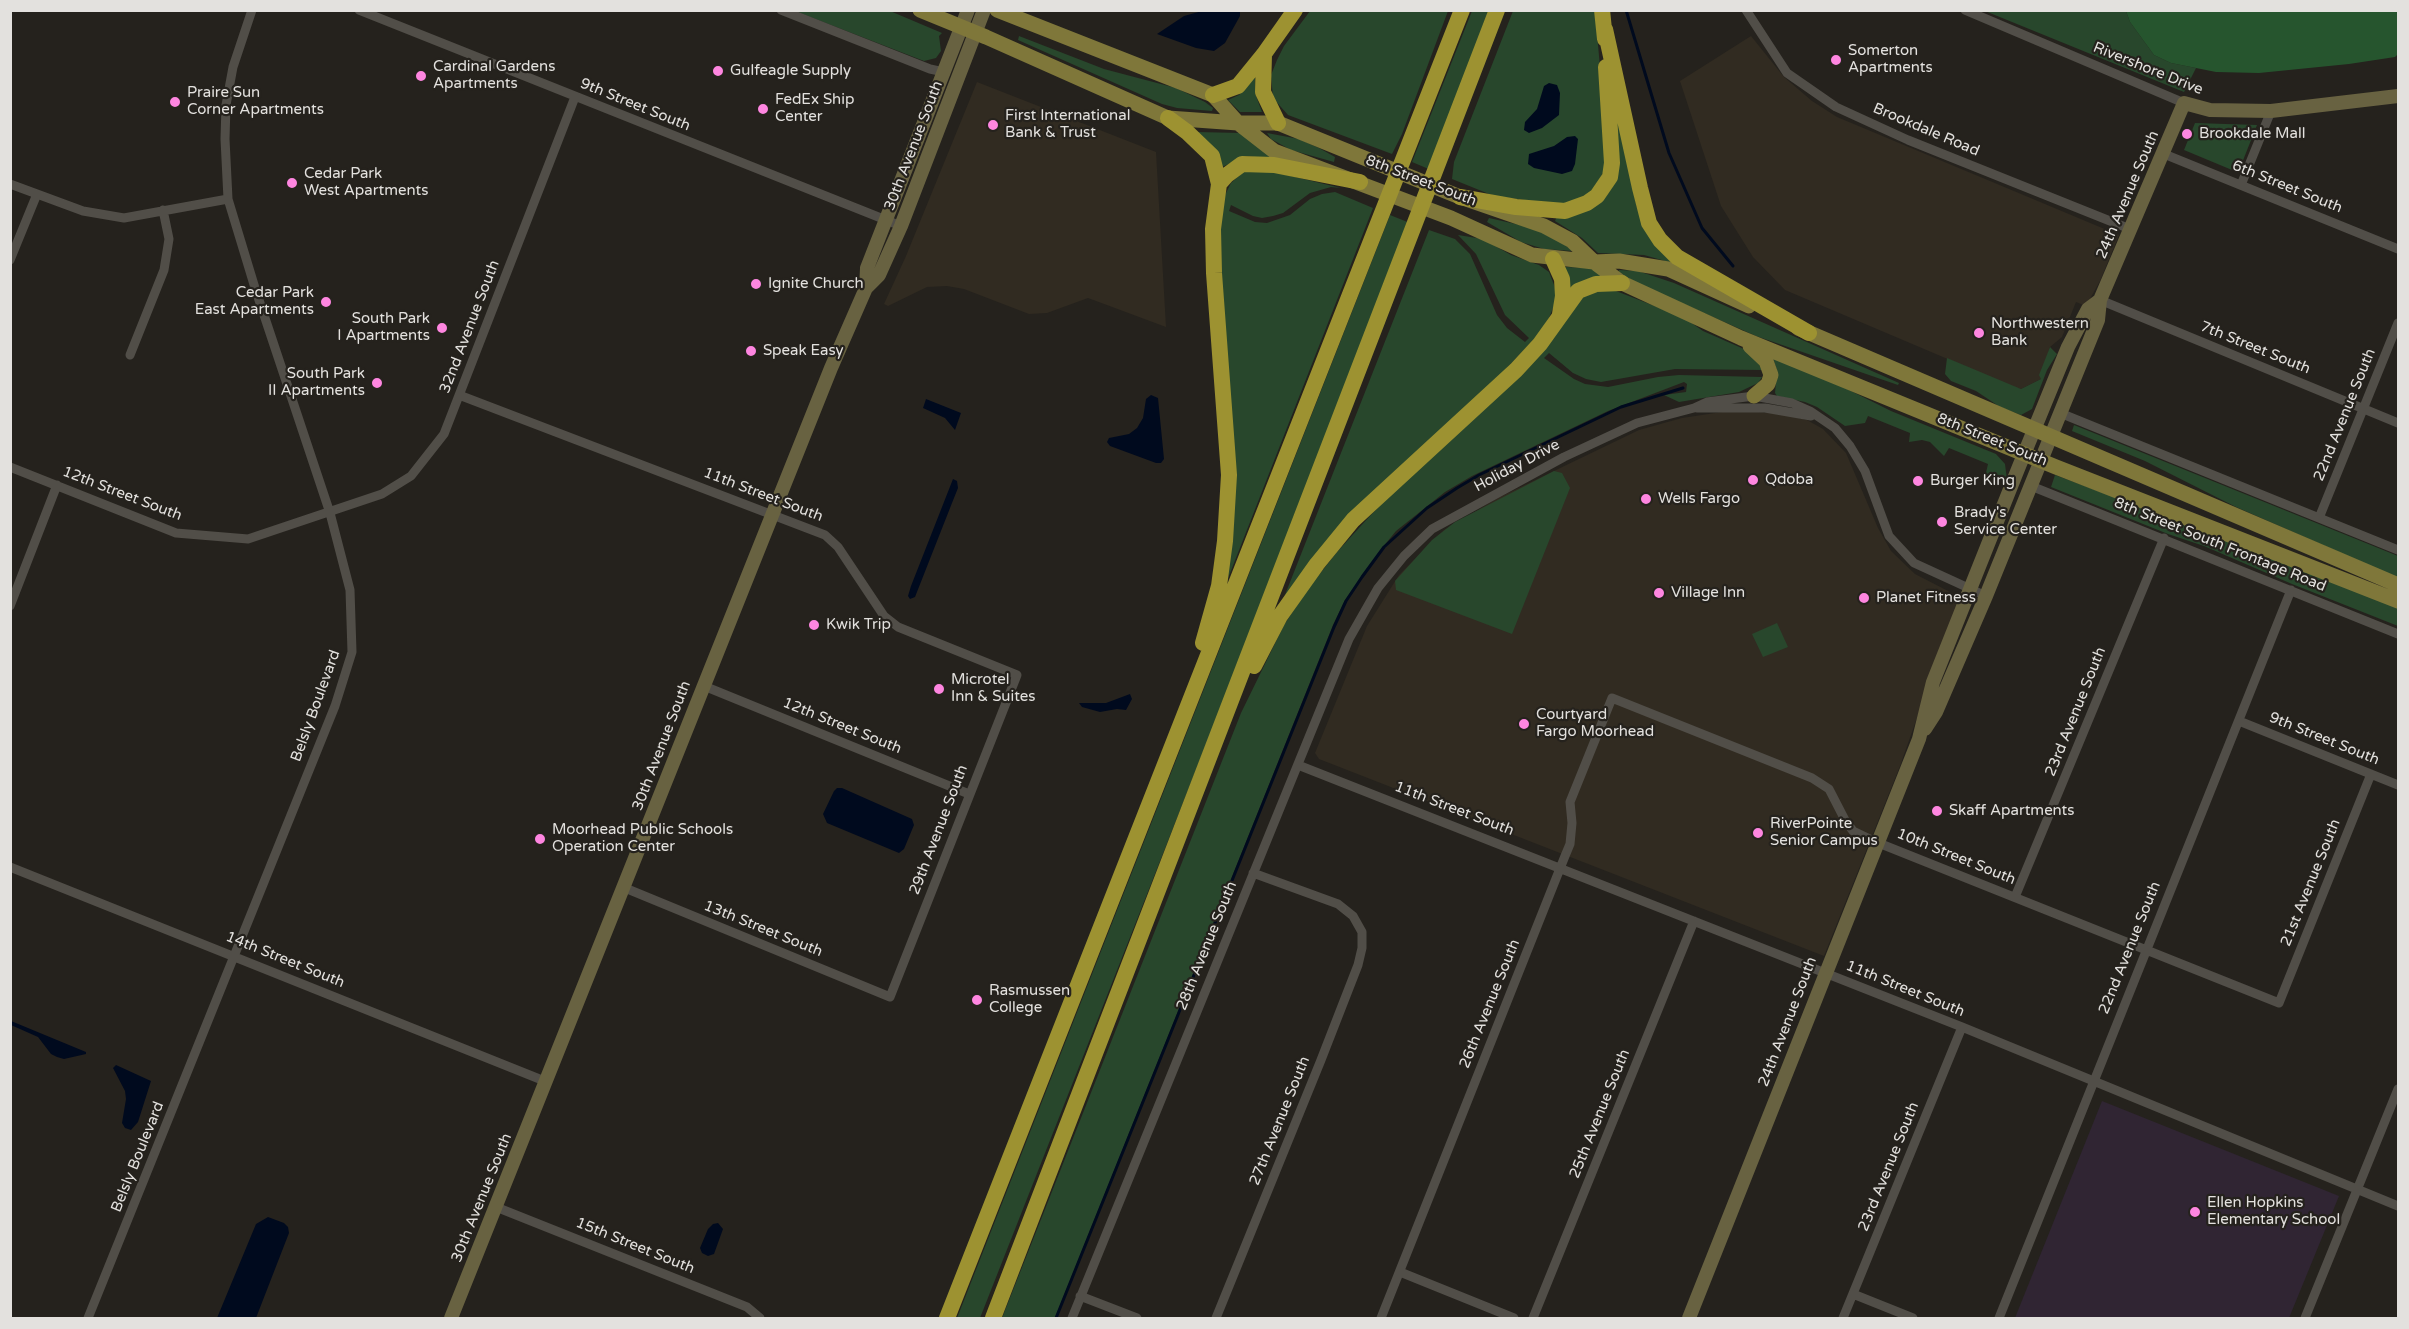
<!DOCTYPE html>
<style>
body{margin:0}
#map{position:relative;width:2409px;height:1329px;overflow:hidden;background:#25221d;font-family:"Varela Round",sans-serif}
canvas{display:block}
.frame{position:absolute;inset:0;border:12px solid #e3e1de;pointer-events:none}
</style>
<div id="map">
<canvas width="2409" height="1329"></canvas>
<div class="frame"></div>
</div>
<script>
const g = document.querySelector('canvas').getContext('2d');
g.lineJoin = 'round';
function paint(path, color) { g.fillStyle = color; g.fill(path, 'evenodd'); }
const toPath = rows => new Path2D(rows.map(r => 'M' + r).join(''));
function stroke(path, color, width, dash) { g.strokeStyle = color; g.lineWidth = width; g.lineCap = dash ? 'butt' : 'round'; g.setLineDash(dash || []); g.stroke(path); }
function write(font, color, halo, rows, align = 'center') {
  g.font = font + ' "Varela Round",sans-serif'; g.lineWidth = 4.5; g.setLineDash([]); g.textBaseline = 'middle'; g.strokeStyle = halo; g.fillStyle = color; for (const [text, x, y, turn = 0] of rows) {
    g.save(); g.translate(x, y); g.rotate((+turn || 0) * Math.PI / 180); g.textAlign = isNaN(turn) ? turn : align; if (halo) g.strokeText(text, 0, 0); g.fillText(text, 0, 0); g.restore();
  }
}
paint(toPath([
 [1751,36,1784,77,1812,101,1837,117,2119,235,2100,281,2086,306,2076,302,2062,337,2050,347,2041,379,2021,389,2016,388,1785,290,1753,257,1721,206,1680,81],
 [977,82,1156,152,1166,327,1088,298,1047,313,1029,314,964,289,947,286,927,287,888,306,884,304,906,256],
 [1735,410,1783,414,1807,420,1823,429,1846,453,1878,528,1891,551,1915,574,1954,594,1959,599,1900,766,1824,956,1319,759,1315,753,1367,626,1399,575,1444,530,1498,498,1639,430,1682,418]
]), '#312b21');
paint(toPath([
 [2102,1101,2339,1196,2289,1318,2015,1318]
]), '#302533');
paint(toPath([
 [795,11,890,11,942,33,939,36,941,51,936,58,924,61],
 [1310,11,1448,11,1402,134,1392,154,1288,115,1273,98,1271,75,1277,60,1284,46],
 [1472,11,1493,11,1431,170,1412,162],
 [1513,11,1595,11,1604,112,1604,171,1593,192,1563,205,1494,196,1452,179,1454,162],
 [1985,11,2126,11,2130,22,2154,55,2171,63,2196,68,2184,92],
 [1019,36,1104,69,1176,88,1205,102,1213,108,1212,111,1177,108,1162,104,1018,40],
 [1254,78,1255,78,1255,93,1262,112,1240,112,1228,100,1239,95],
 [1612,92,1637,208,1672,263,1644,255,1598,253,1582,238,1555,221,1557,216,1603,200],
 [2195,123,2257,125,2240,168,2232,170,2184,150],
 [1197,132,1241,133,1277,160,1246,156,1222,167],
 [1267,133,1299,139,1319,148,1335,157,1334,162,1291,150,1271,139],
 [1262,169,1341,188,1331,187,1310,193,1283,213,1273,216,1262,218,1253,216,1231,205,1229,211,1255,222,1267,223,1290,215,1310,199,1322,194,1335,192,1373,208,1225,586,1219,227,1223,199,1231,183,1243,172],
 [1390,215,1410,223,1231,681,980,1318,957,1318],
 [1489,218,1529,227,1557,239,1573,251,1544,249,1521,242,1487,222],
 [1429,230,1455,239,1470,254,1497,315,1507,328,1525,342,1529,338,1505,315,1476,254,1458,235,1483,239,1511,255,1539,265,1549,272,1556,290,1555,303,1549,318,1537,336,1279,610],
 [1565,267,1593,268,1603,276,1569,290],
 [1619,270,1638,271,1674,283,1899,383,1898,385,1756,336,1638,284,1619,272],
 [1598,291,1616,291,1683,317,1703,331,1753,353,1763,370,1675,369,1601,382,1586,379,1573,373,1549,353,1544,358,1574,379,1585,384,1608,387,1658,377,1679,375,1762,377,1758,383,1739,392,1679,402,1664,395,1686,392,1687,384,1684,382,1608,411,1472,476,1445,492,1396,531,1387,542,1345,600,1333,625,1055,1318,1002,1318,1241,713,1284,625,1307,590,1337,552,1369,517,1582,296],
 [2050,347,2057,354,2047,370,2032,409,2021,415,2000,407,1976,391,1951,381,1945,374,1947,358,2021,389,2041,379,2039,375],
 [1772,356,1835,383,1891,411,1996,454,2005,464,2007,480,1999,483,1985,477,1988,464,1949,448,1944,456,1930,442,1922,440,1909,442,1910,433,1868,416,1865,423,1845,426,1817,407,1805,402,1777,396,1775,393,1777,370],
 [2074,425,2398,556,2398,578,2236,507,2145,461,2072,431],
 [1554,471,1562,473,1570,488,1512,634,1396,590,1395,581,1432,540,1455,522],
 [2055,475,2228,539,2398,608,2398,626,2292,584,2204,546,2168,534,2051,487],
 [1777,623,1788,647,1763,657,1752,634]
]), '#28472c');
paint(toPath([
 [2126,11,2398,11,2398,54,2395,57,2349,64,2259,73,2216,72,2171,63,2154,55,2130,22]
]), '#26552e');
paint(toPath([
 [1240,11,1240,16,1225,43,1214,51,1196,48,1157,34,1184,16,1202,11],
 [1549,83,1557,85,1560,93,1559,115,1542,128,1529,133,1524,130,1525,122,1537,109,1544,86],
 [1575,136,1578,139,1575,164,1572,171,1562,174,1534,168,1528,164,1529,154,1554,146,1567,137],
 [1151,395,1158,398,1164,459,1161,463,1156,463,1110,446,1107,442,1109,438,1129,434,1137,428,1143,418,1146,399],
 [926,399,961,413,955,430,945,418,923,408],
 [953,479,957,481,958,488,952,503,915,597,910,599,908,596,911,586],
 [1130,694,1132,699,1126,710,1117,709,1100,712,1082,707,1079,703,1106,703],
 [837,788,842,788,912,819,914,825,904,849,899,853,827,823,823,814,834,791],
 [11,1021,86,1052,86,1054,64,1059,57,1057,51,1054,38,1037,11,1025],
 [116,1065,151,1081,138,1122,131,1130,125,1128,122,1123,126,1099,125,1091,113,1068],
 [268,1217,284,1223,288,1227,289,1233,256,1318,217,1318,256,1224],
 [718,1223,723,1229,714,1254,708,1256,702,1253,700,1248,708,1229,713,1224]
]), '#000a1e');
stroke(toPath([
 [1626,10,1669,153,1702,228,1733,266],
 [1056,1318,1334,627,1346,601,1362,577,1384,547,1427,508,1457,488,1479,475,1621,407,1683,388]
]), '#000a1e', 3);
stroke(toPath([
 [359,10,901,226],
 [781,10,930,69,944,72],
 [1746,10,1787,73,1836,107,1908,140,2130,229],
 [1965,10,2184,103],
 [2164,154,2398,249],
 [10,184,83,211,124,218,228,199],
 [2241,185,2271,111],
 [10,260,37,194],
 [2100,300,2398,423],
 [130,355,164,270,169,239,163,210],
 [459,395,825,535,838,547,884,616,898,627,1017,675,890,997,625,888],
 [1697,408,1765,408,1811,416],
 [2060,413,2398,550],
 [10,467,176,533,248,539,382,494,411,476,444,434,575,97],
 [2031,486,2398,634],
 [2319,518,2398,323],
 [10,606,57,485],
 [704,686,969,794],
 [2239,721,2398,785],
 [1298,765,1962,1027,2398,1206],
 [10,867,547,1082],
 [2015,897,2164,538],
 [496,1207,747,1307,760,1318],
 [1400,1272,1514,1318],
 [1853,1294,1913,1318],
 [1080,1296,1137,1318],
 [88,1318,335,706,352,652,350,590,330,513,255,288,228,199,225,139,226,105,233,67,252,10],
 [1072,1318,1349,639,1378,588,1404,556,1432,529,1564,457,1637,423,1694,408,1707,402,1754,396,1792,403,1810,411,1835,428,1850,446,1865,471,1889,536,1914,563,1986,596],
 [1216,1318,1321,1060,1358,965,1362,948,1362,932,1353,916,1338,904,1253,873],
 [1381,1318,1565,856,1570,844,1572,823,1570,802,1612,698,1812,778,1829,789,1845,820,1853,831,1876,842,2279,1003,2371,774],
 [1533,1318,1694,921],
 [1843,1318,1962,1027],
 [1999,1318,2291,590],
 [2305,1318,2398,1089]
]), '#514e48', 9);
stroke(toPath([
 [866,288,867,268,968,10],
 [1925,729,1936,712,1986,596,2098,320,2100,300,2184,103,2210,110,2271,111,2398,96],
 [451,1318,831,368,866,288,879,275,901,226,984,10],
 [1689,1318,1919,739,1933,682,2018,469,2068,347,2088,309,2100,300]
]), '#686241', 14);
stroke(toPath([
 [920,10,986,37,1168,118,1238,123,1278,123,1460,197,1544,226,1572,241,1594,262,1622,283,1741,338,2056,467,2398,601],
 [997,10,1213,95,1238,123,1274,151,1451,218,1532,255,1594,262,1619,261,1668,269,1749,306],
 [1798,328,2398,585],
 [1750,346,1766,361,1771,375,1768,384,1754,396]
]), '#7f773a', 15);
stroke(toPath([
 [1602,10,1605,39],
 [1605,29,1640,188,1649,223,1660,240,1677,257,1809,333],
 [1264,54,1263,92,1278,123],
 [1213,95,1238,86,1264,54,1295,10],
 [1168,118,1187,132,1212,156,1219,184,1213,229,1214,273,1229,475,1225,541,1219,586,1203,643],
 [1219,184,1227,175,1242,164,1274,165,1360,182],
 [1460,197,1516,207,1565,211,1587,203,1597,196,1610,177,1612,163,1606,67],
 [1553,259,1562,279,1563,296,1560,314],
 [1254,666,1280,616,1317,564,1353,520,1516,370,1540,344,1578,291,1596,284,1622,283],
 [947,1318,1462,10],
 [993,1318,1497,10]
]), '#9d9231', 16);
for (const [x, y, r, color] of [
 [1836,60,6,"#fe86e0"],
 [718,71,6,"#fe86e0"],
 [421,76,6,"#fe86e0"],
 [175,102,6,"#fe86e0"],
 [763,109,6,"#fe86e0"],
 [993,125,6,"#fe86e0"],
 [2187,134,6,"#fe86e0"],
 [292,183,6,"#fe86e0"],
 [756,284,6,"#fe86e0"],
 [326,302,6,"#fe86e0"],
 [442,328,6,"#fe86e0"],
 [1979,333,6,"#fe86e0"],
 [751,351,6,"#fe86e0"],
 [377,383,6,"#fe86e0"],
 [1753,480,6,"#fe86e0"],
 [1918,481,6,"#fe86e0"],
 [1646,499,6,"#fe86e0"],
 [1942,522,6,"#fe86e0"],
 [1659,593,6,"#fe86e0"],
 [1864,598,6,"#fe86e0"],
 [814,625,6,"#fe86e0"],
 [939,689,6,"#fe86e0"],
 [1524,724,6,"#fe86e0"],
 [1937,811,6,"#fe86e0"],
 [1758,833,6,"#fe86e0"],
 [540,839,6,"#fe86e0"],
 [977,1000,6,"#fe86e0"],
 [2195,1212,6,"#fe86e0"]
]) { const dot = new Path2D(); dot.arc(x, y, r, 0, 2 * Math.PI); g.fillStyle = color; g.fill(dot); stroke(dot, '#25221d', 2); }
write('15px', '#e3e1de', '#25221d', [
 ["Somerton",1848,51],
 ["Apartments",1848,68],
 ["Cardinal Gardens",433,67],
 ["Apartments",433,84],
 ["Gulfeagle Supply",730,71],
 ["Praire Sun",187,93],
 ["Corner Apartments",187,110],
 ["FedEx Ship",775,100],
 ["Center",775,117],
 ["First International",1005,116],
 ["Bank & Trust",1005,133],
 ["Brookdale Mall",2199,134],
 ["Cedar Park",304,174],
 ["West Apartments",304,191],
 ["Ignite Church",768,284],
 ["Cedar Park",314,293,"right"],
 ["East Apartments",314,310,"right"],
 ["South Park",430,319,"right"],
 ["I Apartments",430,336,"right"],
 ["Northwestern",1991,324],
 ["Bank",1991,341],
 ["Speak Easy",763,351],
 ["South Park",365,374,"right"],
 ["II Apartments",365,391,"right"],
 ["Qdoba",1765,480],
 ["Burger King",1930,481],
 ["Wells Fargo",1658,499],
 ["Brady's",1954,513],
 ["Service Center",1954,530],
 ["Village Inn",1671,593],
 ["Planet Fitness",1876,598],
 ["Kwik Trip",826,625],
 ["Microtel",951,680],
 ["Inn & Suites",951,697],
 ["Courtyard",1536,715],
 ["Fargo Moorhead",1536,732],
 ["Skaff Apartments",1949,811],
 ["RiverPointe",1770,824],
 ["Senior Campus",1770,841],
 ["Moorhead Public Schools",552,830],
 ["Operation Center",552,847],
 ["Rasmussen",989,991],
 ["College",989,1008],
 ["Ellen Hopkins",2207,1203],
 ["Elementary School",2207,1220]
], 'left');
write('15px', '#e3e1de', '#25221d', [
 ["Rivershore Drive",2148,69,22],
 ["9th Street South",635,105,22],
 ["Brookdale Road",1926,130,23],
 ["30th Avenue South",914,146,-69],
 ["8th Street South",1421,181,21],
 ["6th Street South",2287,187,22],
 ["24th Avenue South",2128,195,-67],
 ["32nd Avenue South",470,327,-69],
 ["7th Street South",2255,348,22],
 ["22nd Avenue South",2345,415,-68],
 ["8th Street South",1992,440,22],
 ["Holiday Drive",1517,466,-28],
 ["12th Street South",122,494,21],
 ["11th Street South",763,495,21],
 ["8th Street South Frontage Road",2220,545,22],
 ["Belsly Boulevard",316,706,-70],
 ["23rd Avenue South",2076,712,-68],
 ["12th Street South",842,726,22],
 ["9th Street South",2324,739,22],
 ["30th Avenue South",662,746,-69],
 ["11th Street South",1454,809,21],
 ["29th Avenue South",939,830,-69],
 ["10th Street South",1956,857,22],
 ["21st Avenue South",2311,883,-68],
 ["13th Street South",763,929,22],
 ["28th Avenue South",1207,946,-68],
 ["22nd Avenue South",2130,948,-68],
 ["14th Street South",285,960,22],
 ["11th Street South",1905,989,22],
 ["26th Avenue South",1490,1004,-68],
 ["24th Avenue South",1788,1022,-69],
 ["25th Avenue South",1600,1114,-68],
 ["27th Avenue South",1280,1121,-68],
 ["Belsly Boulevard",138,1157,-68],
 ["23rd Avenue South",1889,1167,-68],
 ["30th Avenue South",482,1198,-68],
 ["15th Street South",635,1246,22]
]);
</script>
